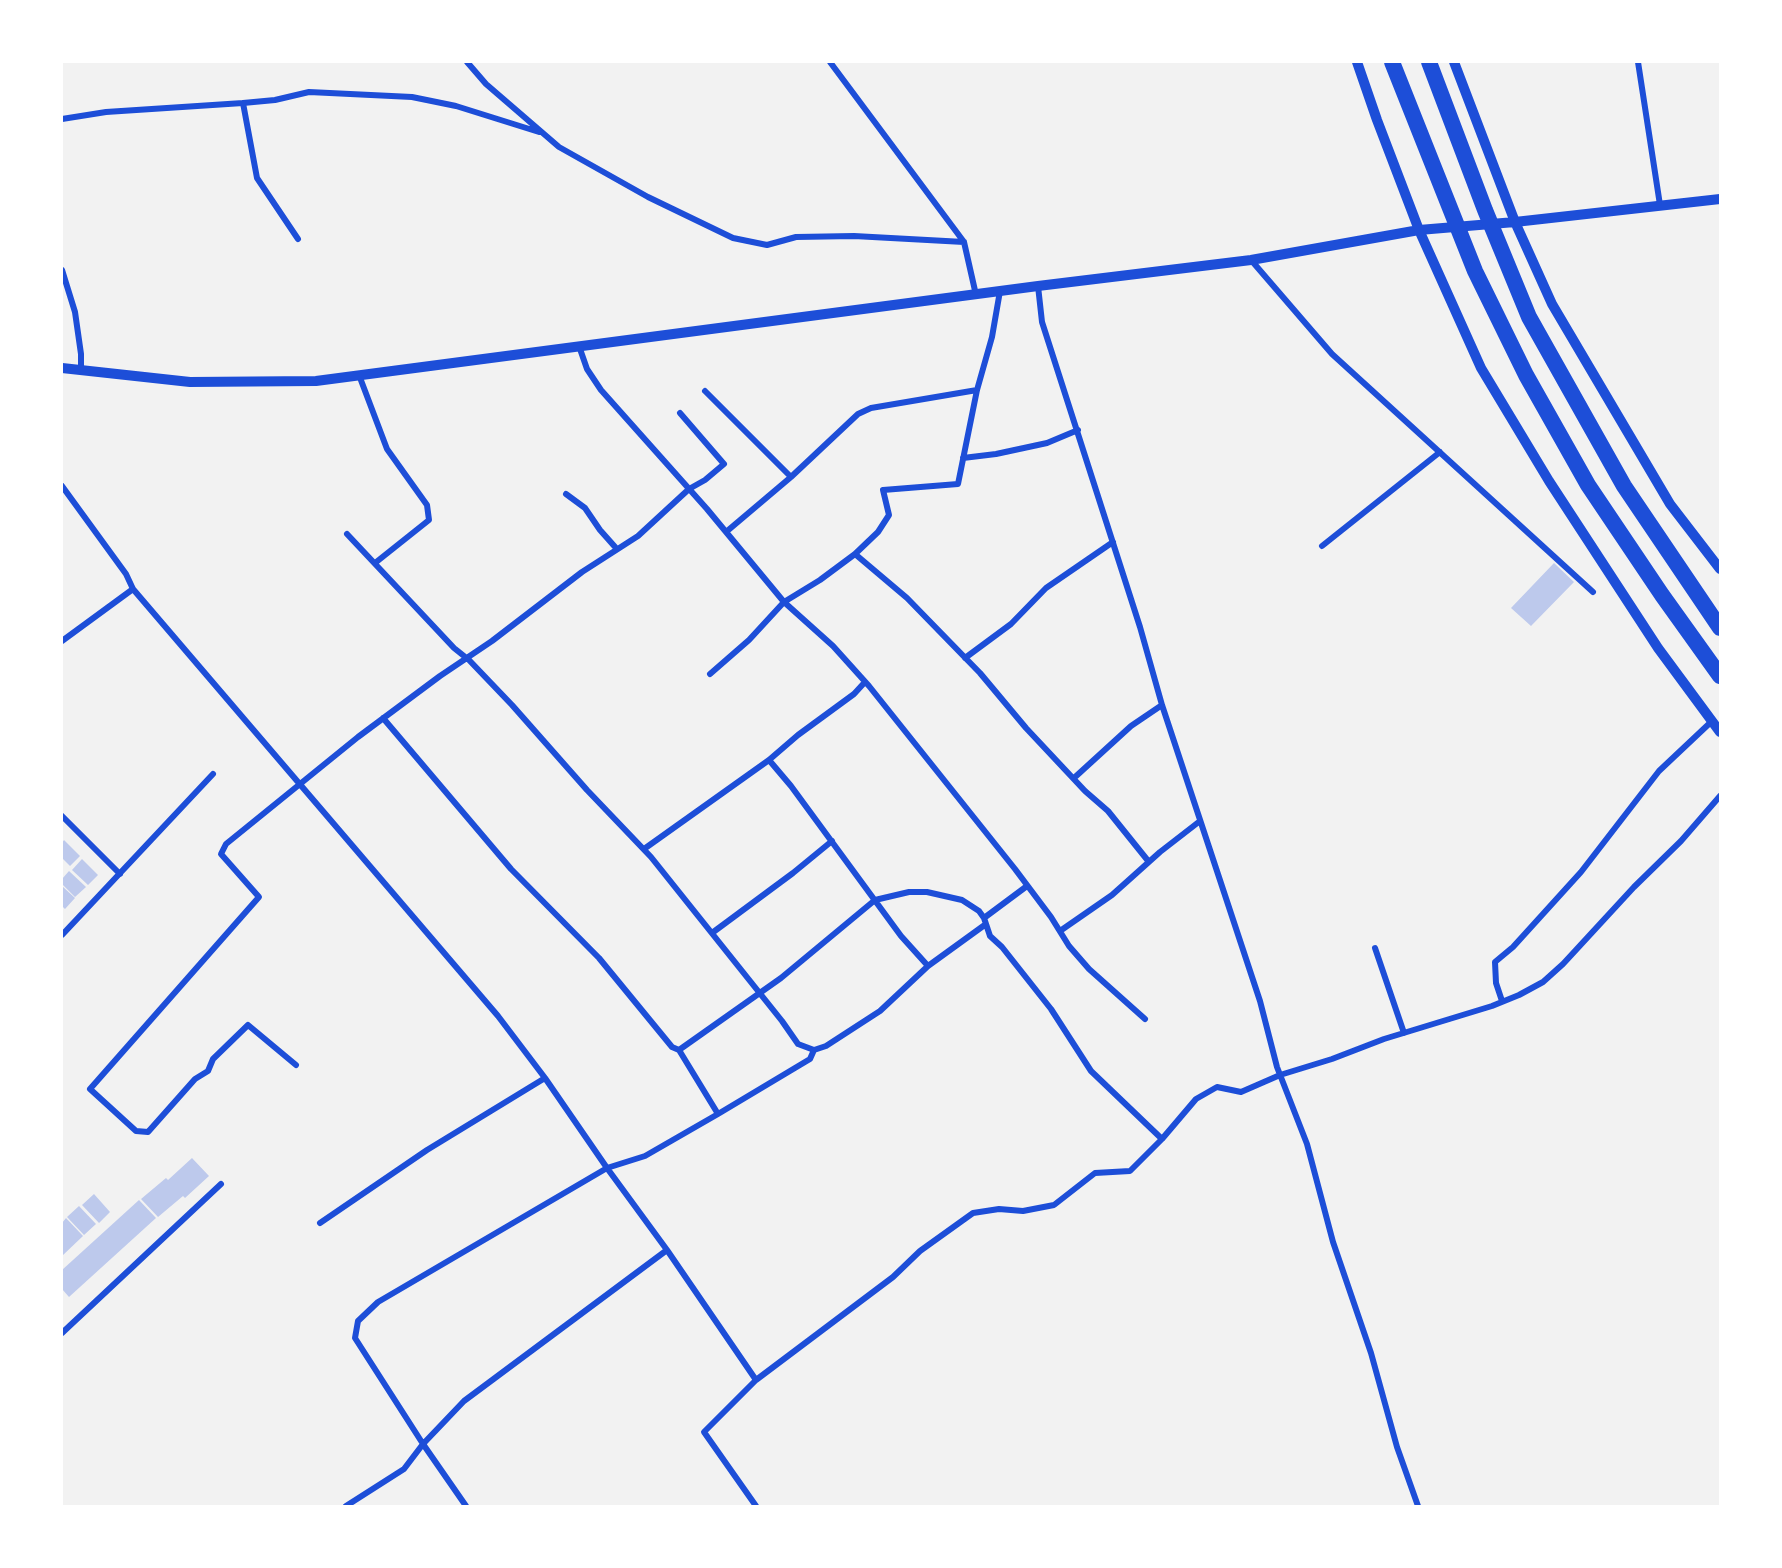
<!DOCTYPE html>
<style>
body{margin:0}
#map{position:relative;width:1782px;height:1568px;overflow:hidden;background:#f2f2f2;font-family:"Fira Sans",sans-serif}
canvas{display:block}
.frame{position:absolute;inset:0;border:63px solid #fff;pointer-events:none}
</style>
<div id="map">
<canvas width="1782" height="1568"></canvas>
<div class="frame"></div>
</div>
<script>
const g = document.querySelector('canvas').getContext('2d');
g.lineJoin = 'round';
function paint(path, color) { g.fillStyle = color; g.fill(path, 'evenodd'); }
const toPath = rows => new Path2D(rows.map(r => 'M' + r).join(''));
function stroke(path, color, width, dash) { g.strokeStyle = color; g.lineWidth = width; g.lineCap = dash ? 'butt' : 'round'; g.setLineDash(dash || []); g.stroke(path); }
paint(toPath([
 [1554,563,1574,582,1531,626,1511,608],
 [64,840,80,856,70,866,62,858,62,843],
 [82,859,98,875,88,885,72,870],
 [69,871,86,887,75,897,62,884,62,879],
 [62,886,75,898,65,909,62,906],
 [192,1158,209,1176,185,1198,183,1196,158,1217,141,1199,166,1178,168,1180],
 [94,1194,110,1212,99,1223,82,1205],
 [139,1200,156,1218,69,1297,62,1289,62,1270],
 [79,1206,96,1224,84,1235,67,1217],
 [66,1218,83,1236,62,1256,62,1223]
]), '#bdc9ec');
stroke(toPath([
 [467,62,486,84,559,147,648,197,733,238,767,245,796,237,854,236,964,242],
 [830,62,964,242,976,295],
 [1638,62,1660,205],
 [243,103,257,178,298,239],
 [62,119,106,112,243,103,275,100,309,92,412,97,456,106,539,132],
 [1251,260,1332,354,1593,592],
 [62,270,75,312,81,354,81,370],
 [1038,286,1042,322,1140,627,1162,705,1260,1001,1277,1067,1307,1144,1333,1242,1371,1353,1397,1447,1418,1506],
 [579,346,587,369,601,390,707,509,784,602,833,646,869,686,1015,869,1051,917,1069,946,1089,969,1145,1019],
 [359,375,387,449,427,505,429,520,375,563],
 [705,391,791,477],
 [963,458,996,454,1047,443,1078,430],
 [62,486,126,574,133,589,498,1016,545,1078,607,1168,667,1250,756,1380],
 [566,494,585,508,600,530,616,548],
 [726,532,791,477,858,414,871,408,977,390],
 [347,534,454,648,469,660,512,705,587,790,651,857,782,1021,798,1044,814,1050,826,1046,880,1011,928,966,986,924],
 [1322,546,1440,452],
 [855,554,907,598,980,673,1026,728,1085,791,1108,811,1149,862],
 [62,641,133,589],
 [965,658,1011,624,1046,588,1113,542],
 [710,674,749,640,784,602,820,580,855,554,878,532,889,515,883,490,958,484,977,390,992,337,1000,291],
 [383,718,511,869,599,958,672,1047,679,1050,718,1114],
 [769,760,791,786,901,936,928,966],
 [1074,778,1131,726,1162,705],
 [62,816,120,874],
 [644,849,769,760,798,735,854,694,865,682],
 [984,918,1027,886],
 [1060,931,1112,895,1160,852,1200,821],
 [712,933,793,873,832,841],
 [62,935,213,774],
 [1375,948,1404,1033],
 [1502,1001,1496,983,1495,962,1513,947,1581,872,1659,771,1711,722],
 [679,1050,781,978,875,900,909,892,927,892,962,900,979,911,984,918,990,936,1002,947,1051,1009,1091,1071,1162,1139],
 [296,1065,248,1025,213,1059,208,1071,195,1079,148,1132,136,1131,90,1089,259,897,221,854,226,844,358,737,440,676,492,641,582,572,638,536,689,489,705,480,724,464,680,413],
 [320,1223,427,1150,545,1078],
 [62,1333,221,1184],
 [346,1506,404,1469,423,1444,464,1401,667,1250],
 [466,1506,423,1444,355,1338,358,1321,378,1302,607,1168,645,1156,718,1114,810,1059,814,1050],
 [756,1506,704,1432,756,1380,893,1277,920,1251,973,1213,999,1209,1023,1211,1054,1205,1095,1173,1130,1171,1162,1139,1196,1099,1217,1087,1241,1092,1280,1075,1332,1059,1384,1039,1492,1006,1519,995,1543,982,1563,964,1634,887,1681,841,1720,796]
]), '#1d4ed8', 6);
stroke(toPath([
 [1357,62,1377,120,1419,230,1481,368,1549,481,1658,648,1720,732],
 [1454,62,1515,222,1552,304,1670,504,1720,569],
 [62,368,190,382,316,381,1038,286,1251,260,1419,230,1515,222,1720,199]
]), '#1d4ed8', 10);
stroke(toPath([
 [1392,62,1475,271,1526,375,1588,485,1662,595,1720,676],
 [1429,62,1485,210,1529,317,1624,486,1720,628]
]), '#1d4ed8', 16);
</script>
